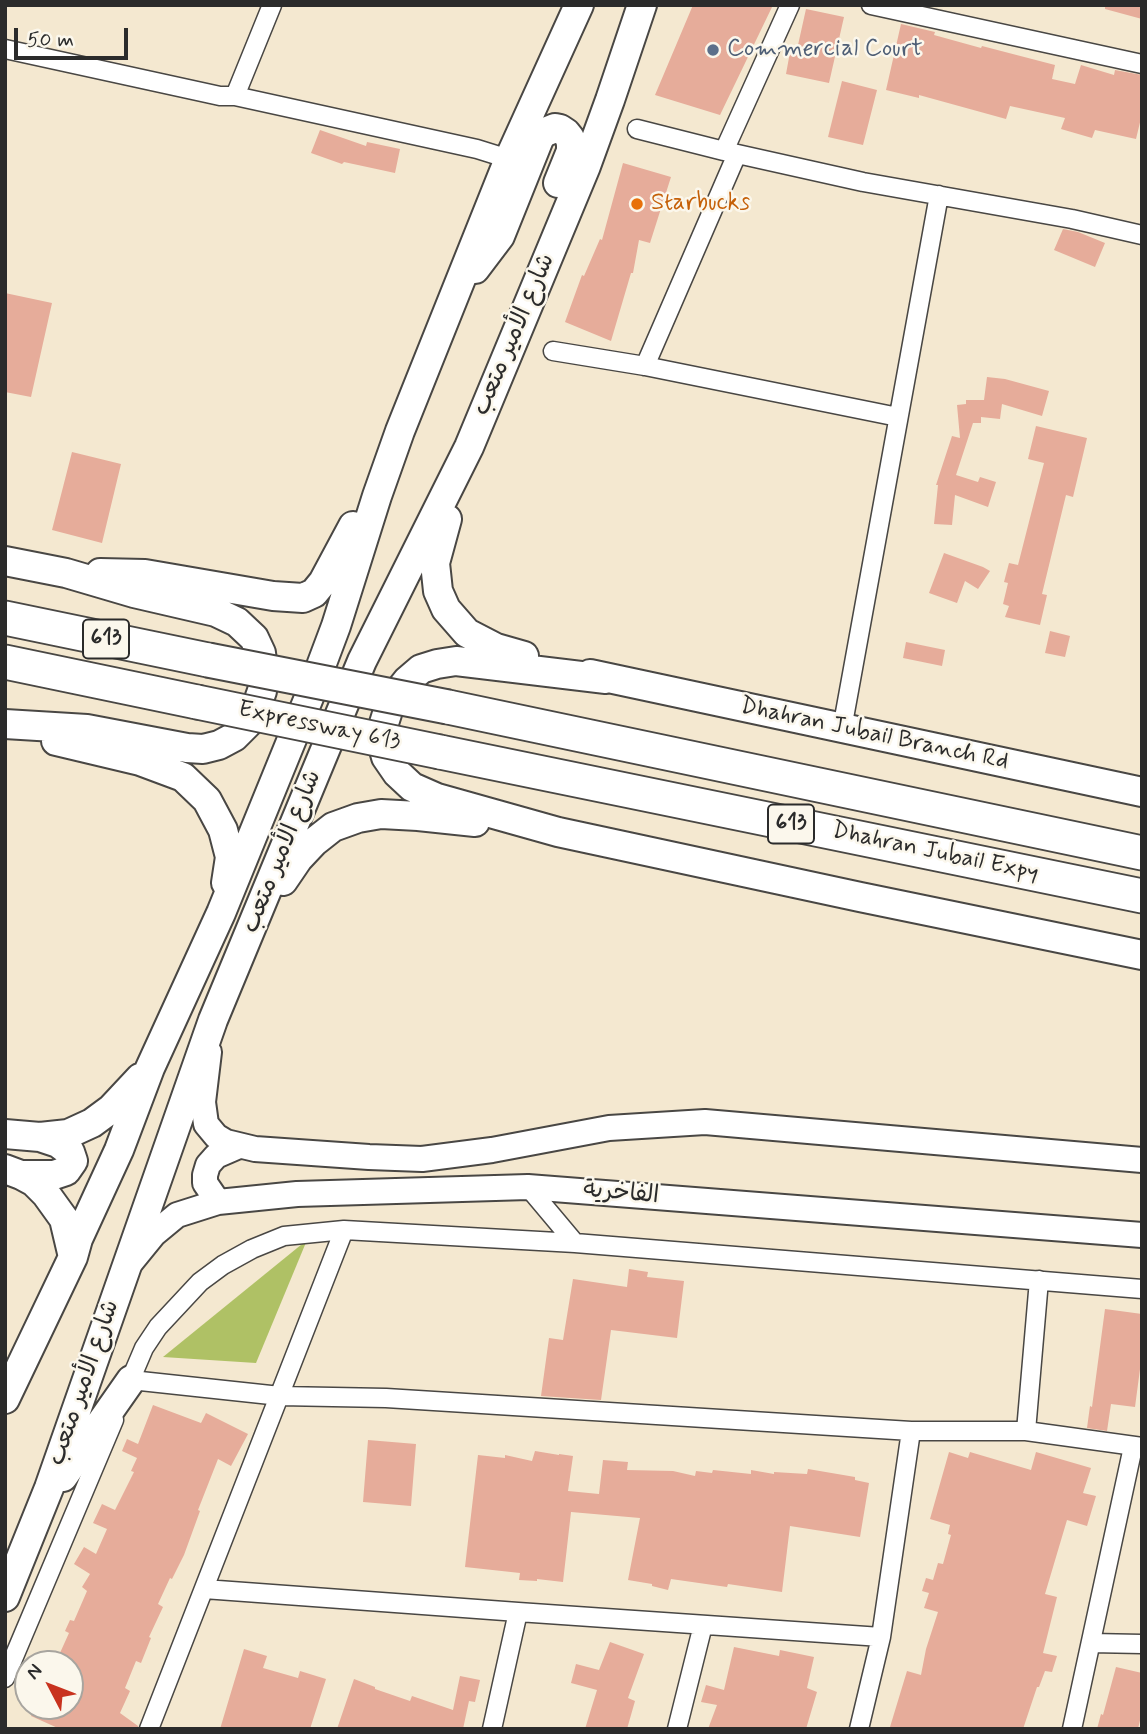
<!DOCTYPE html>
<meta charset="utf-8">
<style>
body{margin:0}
#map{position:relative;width:1147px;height:1734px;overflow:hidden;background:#f4e8d0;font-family:Mynerve,sans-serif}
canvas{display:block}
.frame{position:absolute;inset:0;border:7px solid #2b2b2b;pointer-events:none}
.north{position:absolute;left:14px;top:1650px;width:70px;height:70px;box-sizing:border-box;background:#fbf7ec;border:2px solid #a8a59f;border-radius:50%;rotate:312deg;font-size:19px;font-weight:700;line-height:28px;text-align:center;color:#2b2b2b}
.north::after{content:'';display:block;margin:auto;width:24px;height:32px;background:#c8321e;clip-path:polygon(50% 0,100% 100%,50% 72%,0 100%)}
.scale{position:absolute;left:14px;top:28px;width:114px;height:32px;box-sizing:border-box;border:4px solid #2b2b2b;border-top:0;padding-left:9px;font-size:21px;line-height:24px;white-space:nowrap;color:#2b2b2b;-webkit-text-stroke:5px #fbf7ec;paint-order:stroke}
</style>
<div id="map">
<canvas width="1147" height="1734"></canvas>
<div class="frame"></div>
<div class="north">N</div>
<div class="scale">50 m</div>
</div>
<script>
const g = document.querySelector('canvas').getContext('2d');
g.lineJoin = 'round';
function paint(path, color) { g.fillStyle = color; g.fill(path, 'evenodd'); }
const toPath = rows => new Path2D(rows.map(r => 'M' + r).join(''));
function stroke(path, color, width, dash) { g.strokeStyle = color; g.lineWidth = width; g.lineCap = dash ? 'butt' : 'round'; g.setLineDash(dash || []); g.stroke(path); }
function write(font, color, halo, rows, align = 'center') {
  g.font = font + ' Mynerve,"Playpen Sans Arabic",sans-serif'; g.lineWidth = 5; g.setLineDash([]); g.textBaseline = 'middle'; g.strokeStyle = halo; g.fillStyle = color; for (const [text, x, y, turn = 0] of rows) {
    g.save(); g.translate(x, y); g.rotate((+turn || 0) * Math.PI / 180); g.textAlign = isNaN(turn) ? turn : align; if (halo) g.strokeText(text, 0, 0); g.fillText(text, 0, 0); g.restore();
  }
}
paint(toPath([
 [307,1240,256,1363,163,1357]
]), '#afc165');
paint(toPath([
 [693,5,773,5,720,115,655,95],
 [1105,5,1142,5,1142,19,1105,9],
 [806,9,844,17,829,83,786,74,790,52,796,54],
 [901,24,935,32,934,35,981,48,982,46,1055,65,1052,79,1075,84,1081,65,1114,75,1115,70,1142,75,1142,114,1136,139,1095,130,1092,138,1061,129,1065,118,1010,106,1006,119,919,95,919,98,886,90],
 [842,81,877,90,863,145,828,137],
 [320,130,366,146,367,142,400,149,395,173,344,162,342,164,311,153],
 [623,163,671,177,650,243,639,240,633,273,631,273,611,341,565,322,582,275,584,276,600,239,602,240],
 [1063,229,1078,232,1105,243,1095,267,1054,250],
 [5,293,52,303,31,397,5,392],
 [987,377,1005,379,1049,391,1042,416,1002,404,1000,419,981,417,981,423,973,423,956,475,978,482,980,477,996,482,988,507,955,495,952,525,934,524,938,485,936,485,952,436,960,438,957,405,966,404,966,400,984,400],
 [1036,426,1087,438,1073,497,1066,495,1042,594,1047,595,1040,625,1005,617,1009,606,1003,604,1008,583,1004,582,1009,563,1018,565,1044,463,1028,459],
 [72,452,121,464,102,543,52,530],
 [944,553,983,567,990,571,978,589,965,581,957,603,929,593],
 [1050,631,1070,636,1065,657,1045,653],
 [906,642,945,650,942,666,903,658],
 [629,1269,648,1272,647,1277,684,1281,677,1338,611,1330,601,1400,541,1396,549,1338,563,1340,573,1279,627,1287],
 [1105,1309,1142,1314,1142,1354,1135,1407,1111,1404,1107,1431,1087,1428,1090,1406,1092,1407],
 [153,1405,201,1423,206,1413,248,1434,231,1466,218,1459,198,1510,200,1511,184,1555,172,1579,170,1578,158,1604,163,1607,149,1637,151,1638,141,1663,136,1661,125,1688,130,1691,120,1713,138,1726,138,1729,60,1729,31,1716,35,1706,70,1706,70,1664,55,1664,69,1633,65,1631,70,1620,74,1621,87,1591,82,1587,90,1574,74,1564,84,1547,96,1554,107,1529,93,1523,102,1504,115,1510,134,1472,131,1471,137,1458,122,1451,127,1439,138,1444],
 [368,1440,416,1444,411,1506,363,1502],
 [535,1451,559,1455,559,1454,573,1456,568,1491,599,1494,603,1460,628,1462,627,1470,673,1471,695,1476,696,1471,712,1473,713,1470,751,1474,751,1470,774,1474,774,1472,807,1474,808,1469,855,1477,855,1480,869,1483,860,1537,790,1526,782,1592,728,1584,727,1587,671,1579,668,1590,652,1586,652,1584,628,1580,640,1518,571,1512,563,1582,537,1579,537,1581,519,1580,520,1573,465,1567,478,1455,505,1458,505,1455,532,1461],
 [949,1452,968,1458,970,1452,1031,1470,1036,1452,1091,1468,1083,1493,1096,1496,1087,1526,1067,1520,1045,1594,1057,1597,1043,1653,1057,1656,1052,1672,1045,1671,1039,1687,1037,1687,1023,1729,897,1729,890,1727,907,1671,921,1675,926,1649,938,1612,924,1608,929,1593,922,1591,926,1578,933,1580,938,1563,943,1564,951,1535,948,1534,950,1525,930,1519],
 [610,1642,644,1654,628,1698,635,1701,627,1729,585,1729,597,1690,571,1683,576,1664,599,1670],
 [734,1647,779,1656,780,1650,814,1657,807,1688,817,1692,806,1729,708,1729,717,1705,701,1702,706,1685,724,1690],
 [244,1649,267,1656,263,1668,298,1678,300,1671,326,1679,310,1729,220,1729],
 [1116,1667,1142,1673,1142,1712,1138,1729,1097,1729,1101,1714,1103,1715],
 [460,1676,480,1680,475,1702,469,1701,463,1729,337,1729,354,1679,375,1687,375,1689,410,1701,412,1696,453,1710]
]), '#e6ac9a');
const street = toPath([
 [272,5,235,96,477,149,509,159],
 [871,5,1142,64],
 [5,49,220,96,235,96],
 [637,129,724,151,863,182,1072,219,1142,235],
 [724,151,790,5],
 [553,351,645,366,898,417],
 [645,366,737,154],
 [842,729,939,195],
 [528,1187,575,1243,1142,1289],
 [131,1380,280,1396,386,1398,911,1431,1026,1431,1142,1447],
 [127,1388,144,1348,158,1327,200,1282,223,1265,252,1249,284,1236,344,1230,575,1243],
 [1026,1431,1039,1280],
 [204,1589,518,1612,881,1637],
 [1091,1643,1142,1644],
 [5,1678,114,1420],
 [149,1729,344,1230],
 [492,1729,518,1612],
 [677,1729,703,1625],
 [859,1729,881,1637,911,1431],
 [1072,1729,1133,1447]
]);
const secondary = toPath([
 [209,1052,203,1102,206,1124,216,1136,226,1142,255,1149,369,1157,422,1159,492,1150,609,1128,705,1122,1142,1160],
 [218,1202,205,1183,205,1175,208,1165,216,1156,239,1146],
 [132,1261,154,1234,177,1215,218,1202,297,1194,528,1187,1142,1235]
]);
const primary = toPath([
 [475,269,500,236,539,139,543,133,555,128,560,129,566,133,570,138,571,145,571,151,558,183],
 [447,519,435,563,438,591,446,609,467,633,496,648,524,656],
 [5,561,66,573,134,593,216,612,237,622,254,638,261,653,264,676,262,691,257,705,247,724,234,737,219,745,203,749,187,748,87,729,5,724],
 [100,573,145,574,273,596,303,598,314,593,323,582,353,526],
 [590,674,1142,792],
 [606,679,456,661,437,664,421,669,407,681,391,701,380,736,386,757,397,773,412,787,437,798,558,832,860,897,1142,955],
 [56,741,140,761,183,777,207,800,223,830,230,857,226,883],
 [283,881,298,859,314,842,333,827,358,818,381,814,418,816,475,822],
 [5,1134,40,1137,68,1134,92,1123,111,1109,140,1078],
 [5,1169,21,1175,34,1182,46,1194,64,1219,73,1257],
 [21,1175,54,1175,66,1171,73,1161,70,1152,58,1143,40,1137],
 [5,1399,73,1257,78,1239,119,1150,150,1068,221,913,312,690,336,626,377,496,400,431,509,159,579,5],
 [63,1477,131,1380],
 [5,1597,49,1488,213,1020,362,661,469,447,586,166,610,100,642,5]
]);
const highway = toPath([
 [5,618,208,660],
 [5,662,197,702],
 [448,707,1142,853],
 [440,752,1142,896]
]);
stroke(street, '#494744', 21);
stroke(secondary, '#494744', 28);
stroke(primary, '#494744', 32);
stroke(highway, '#494744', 37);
stroke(street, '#fff', 18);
stroke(secondary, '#fff', 24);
stroke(primary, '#fff', 28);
stroke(highway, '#fff', 33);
const highwayBridge = toPath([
 [208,660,448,707],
 [197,702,440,752]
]);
stroke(highwayBridge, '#494744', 37, []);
stroke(highwayBridge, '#fff', 33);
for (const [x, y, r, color] of [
 [713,50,7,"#5c6f8a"],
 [637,204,7,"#e8710a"]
]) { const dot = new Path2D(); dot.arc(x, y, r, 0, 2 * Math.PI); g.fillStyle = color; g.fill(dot); stroke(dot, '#fbf7ec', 2.5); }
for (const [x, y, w] of [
 [106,639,46],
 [791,824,46]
]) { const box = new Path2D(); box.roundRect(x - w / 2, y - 19.5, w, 39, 5); g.fillStyle = '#fbf7ec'; g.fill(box); stroke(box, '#2b2b2b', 2); }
write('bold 23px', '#2b2b2b', null, [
 ["613",106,639],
 ["613",791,824]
]);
write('24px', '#4e5e75', '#fbf7ec', [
 ["Commercial Court",727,50]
], 'left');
write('24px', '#c56008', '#fbf7ec', [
 ["Starbucks",651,204]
], 'left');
write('24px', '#2b2b2b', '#fbf7ec', [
 ["شارع الأمير متعب",515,335,-67],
 ["Expressway 613",319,727,12],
 ["Dhahran Jubail Branch Rd",874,735,12],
 ["شارع الأمير متعب",283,852,-68],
 ["Dhahran Jubail Expy",935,853,12],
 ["الفاخرية",621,1194,5],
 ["شارع الأمير متعب",85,1383,-71]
]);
</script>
